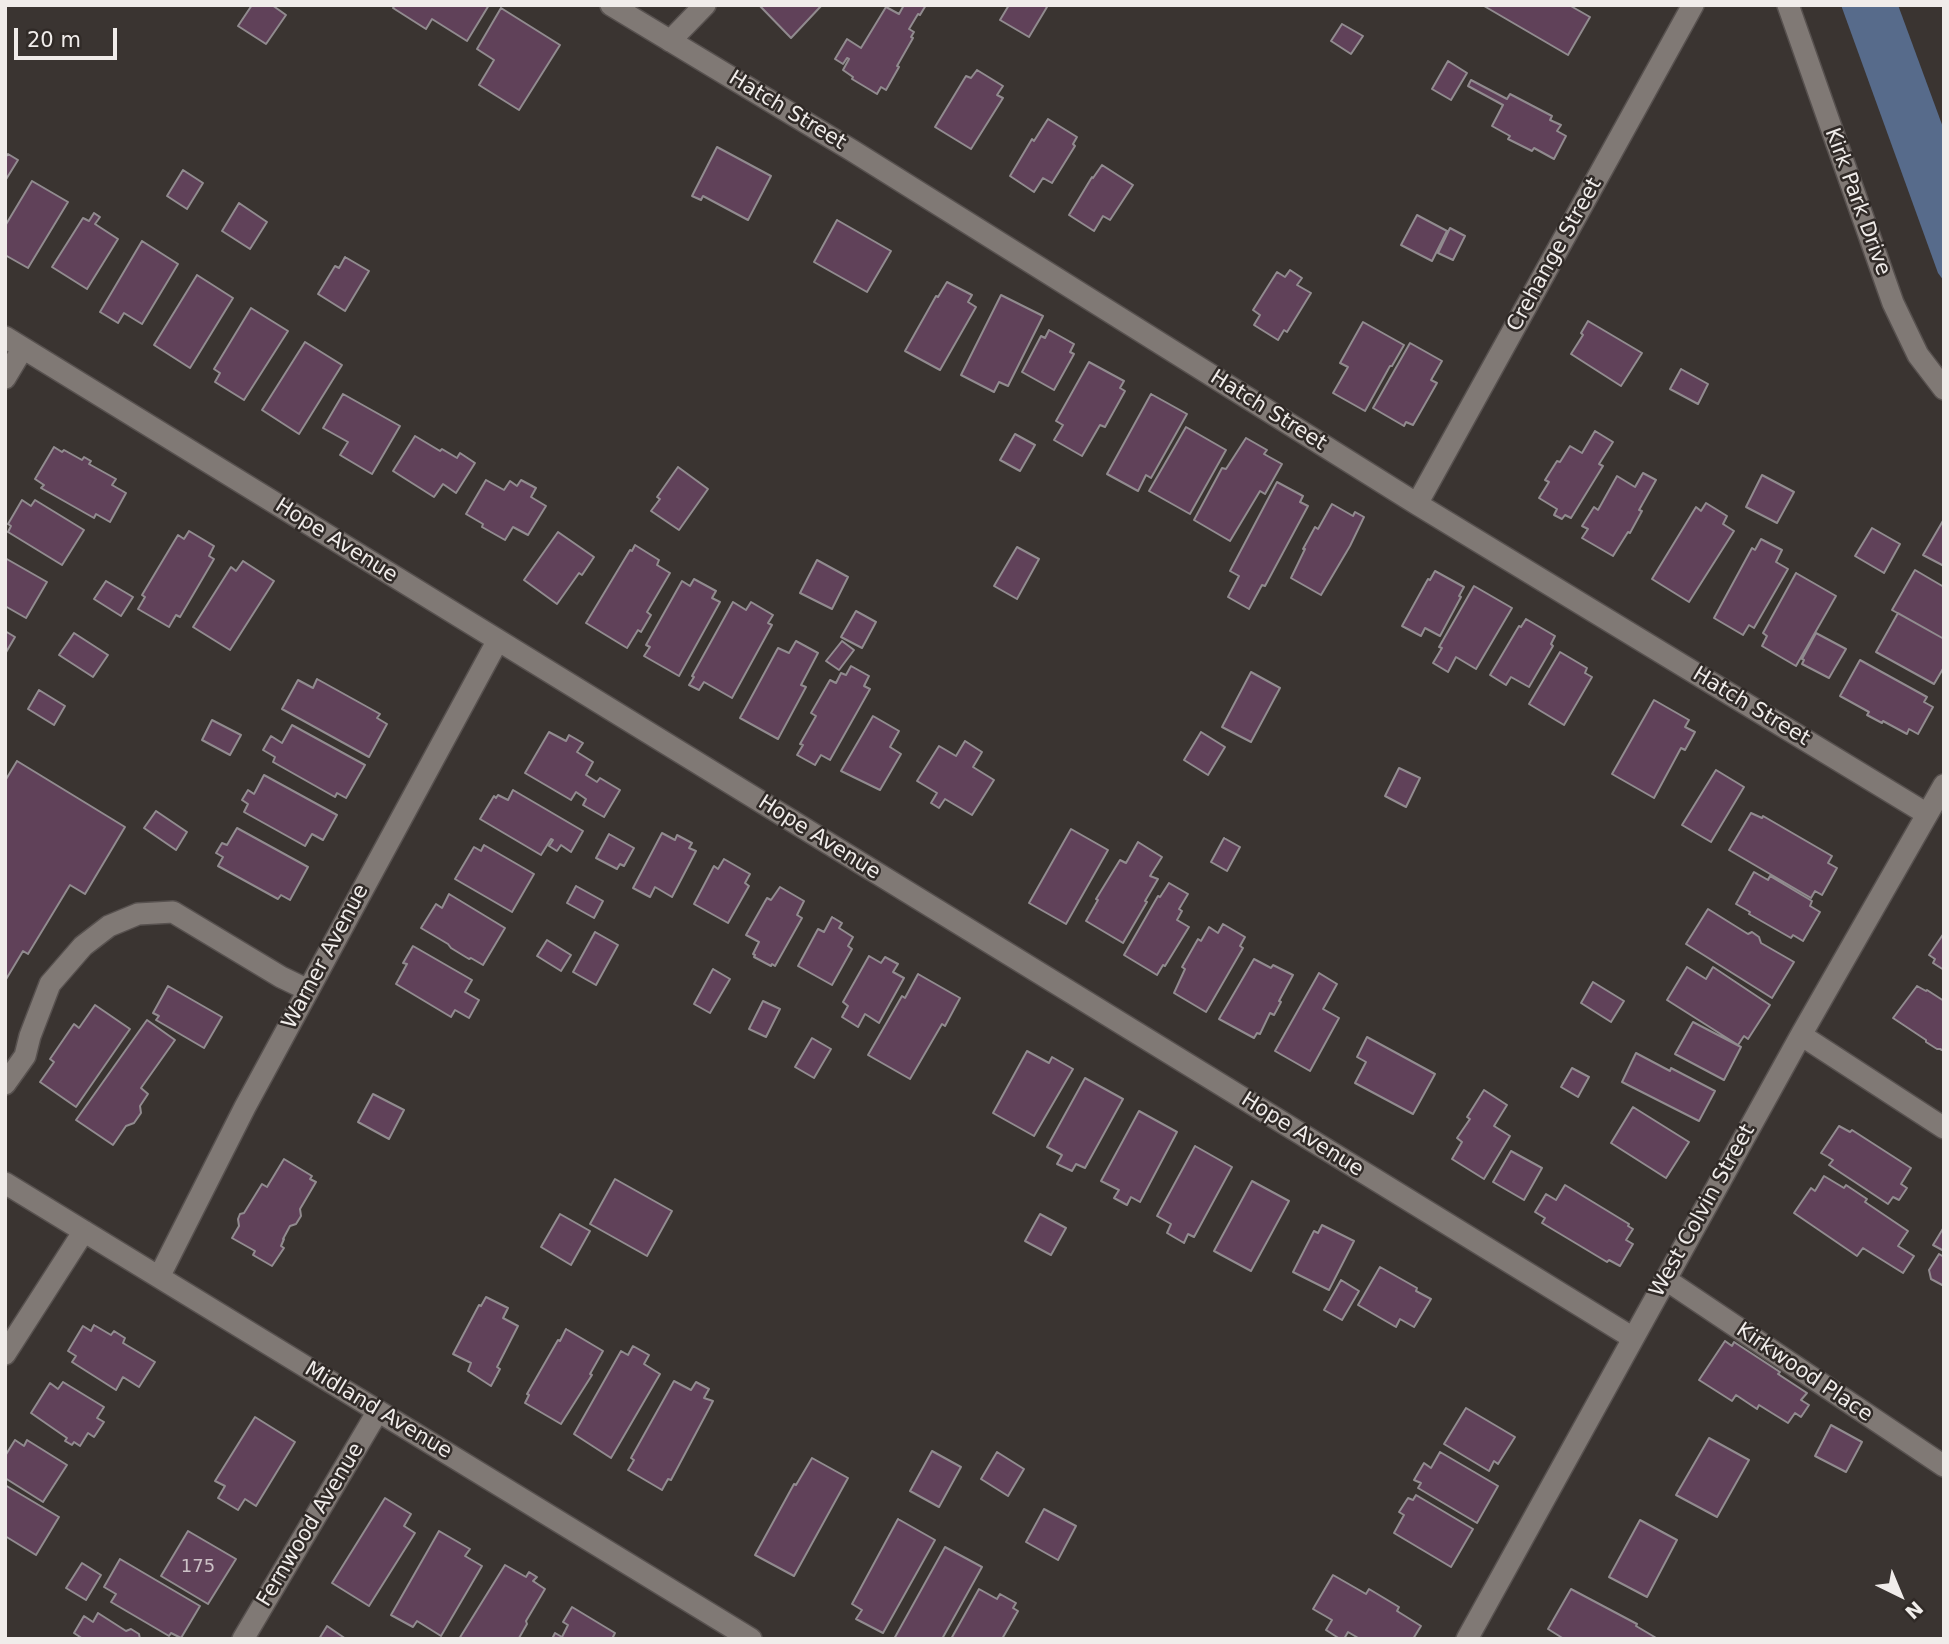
<!DOCTYPE html>
<style>
body{margin:0}
#map{position:relative;width:1949px;height:1644px;overflow:hidden;background:#3a3431;font-family:"DejaVu Sans",sans-serif}
canvas{display:block}
.frame{position:absolute;inset:0;border:7px solid #f0ecea;pointer-events:none}
.north{position:absolute;left:1865px;top:1560px;width:70px;height:70px;-webkit-text-stroke:5px #302a27;paint-order:stroke;rotate:137deg;font-size:19px;font-weight:700;line-height:28px;text-align:center;color:#f0ecea}
.north::after{content:'';display:block;margin:auto;width:24px;height:32px;background:#f0ecea;clip-path:polygon(50% 0,100% 100%,50% 72%,0 100%)}
.scale{position:absolute;left:14px;top:28px;width:103px;height:32px;box-sizing:border-box;border:4px solid #f0ecea;border-top:0;padding-left:9px;font-size:21px;line-height:24px;white-space:nowrap;color:#f0ecea;-webkit-text-stroke:5px #302a27;paint-order:stroke}
</style>
<div id="map">
<canvas width="1949" height="1644"></canvas>
<div class="frame"></div>
<div class="north">N</div>
<div class="scale">20 m</div>
</div>
<script>
const g = document.querySelector('canvas').getContext('2d');
g.lineJoin = 'round';
function paint(path, color) { g.fillStyle = color; g.fill(path, 'evenodd'); }
const toPath = rows => new Path2D(rows.map(r => 'M' + r).join(''));
function stroke(path, color, width, dash) { g.strokeStyle = color; g.lineWidth = width; g.lineCap = dash ? 'butt' : 'round'; g.setLineDash(dash || []); g.stroke(path); }
function write(font, color, halo, rows, align = 'center') {
  g.font = font + ' "DejaVu Sans",sans-serif'; g.lineWidth = 5; g.setLineDash([]); g.textBaseline = 'middle'; g.strokeStyle = halo; g.fillStyle = color; for (const [text, x, y, turn = 0] of rows) {
    g.save(); g.translate(x, y); g.rotate((+turn || 0) * Math.PI / 180); g.textAlign = isNaN(turn) ? turn : align; if (halo) g.strokeText(text, 0, 0); g.fillText(text, 0, 0); g.restore();
  }
}
paint(toPath([
 [1841,5,1898,5,1944,130,1944,281,1938,273]
]), '#576b8b');
const building = toPath([
 [252,5,272,5,286,15,266,44,238,26,252,5],
 [395,5,489,5,467,41,432,19,426,29,393,8,395,5],
 [759,5,822,5,791,38,759,5],
 [904,5,926,5,920,15,918,14,909,29,914,32,911,37,913,38,897,66,899,67,886,90,881,87,877,94,852,79,853,77,843,70,849,59,847,58,843,64,835,59,847,39,861,48,886,7,899,14,904,5],
 [1009,5,1044,5,1047,7,1029,37,1000,20,1009,5],
 [1569,5,1590,17,1568,55,1484,6,1569,5],
 [501,8,560,45,519,110,479,85,494,60,477,49,501,8],
 [1342,24,1363,36,1351,54,1331,41,1342,24],
 [1448,61,1467,73,1451,100,1432,89,1448,61],
 [977,70,1003,86,997,95,1003,98,971,149,935,127,966,76,971,78,977,70],
 [1471,80,1507,99,1510,94,1552,116,1550,120,1561,125,1557,131,1566,136,1554,159,1534,148,1532,151,1508,139,1510,136,1492,126,1503,105,1468,86,1471,80],
 [1048,119,1077,137,1073,144,1075,146,1052,183,1043,178,1034,192,1010,176,1032,139,1034,141,1048,119],
 [717,147,771,176,748,220,703,196,701,200,692,196,717,147],
 [8,154,18,160,5,181,5,158,8,154],
 [1102,165,1133,185,1110,220,1103,216,1094,231,1069,215,1092,177,1093,178,1102,165],
 [183,170,203,183,187,209,167,196,183,170],
 [32,181,68,202,28,268,5,255,5,226,32,181],
 [239,203,267,222,250,249,222,231,239,203],
 [94,213,100,217,95,224,118,239,87,289,52,267,83,218,89,221,94,213],
 [1417,215,1447,231,1432,261,1401,245,1417,215],
 [837,220,891,251,867,292,814,262,837,220],
 [1450,228,1465,236,1453,260,1438,253,1450,228],
 [142,241,178,264,142,324,124,313,118,323,100,312,142,241],
 [345,257,369,271,345,311,318,294,335,266,339,268,345,257],
 [1290,270,1302,278,1297,285,1311,293,1287,332,1284,330,1278,340,1254,325,1260,315,1253,310,1277,272,1285,277,1290,270],
 [197,275,233,298,190,368,154,345,197,275],
 [947,282,972,295,968,302,976,307,940,370,905,351,936,296,938,297,947,282],
 [1001,295,1043,316,1008,386,999,382,994,392,961,375,1001,295],
 [251,308,288,331,244,400,215,382,220,373,214,369,251,308],
 [1588,321,1642,353,1621,386,1571,354,1583,335,1581,333,1588,321],
 [1363,322,1404,345,1392,366,1390,366,1365,411,1333,393,1348,367,1340,363,1363,322],
 [1049,330,1074,344,1070,352,1074,354,1054,390,1022,372,1041,336,1045,338,1049,330],
 [305,342,342,365,299,434,262,410,305,342],
 [1410,343,1442,361,1431,380,1437,383,1413,425,1406,422,1404,426,1373,408,1410,343],
 [1089,362,1124,381,1120,388,1125,391,1105,427,1100,425,1082,456,1054,440,1063,425,1056,421,1089,362],
 [1681,369,1708,384,1698,404,1670,389,1681,369],
 [343,394,400,426,372,474,340,455,348,442,323,428,343,394],
 [1151,394,1187,414,1151,478,1146,475,1138,491,1107,474,1151,394],
 [1186,427,1226,450,1190,514,1149,491,1186,427],
 [1595,431,1613,442,1599,464,1603,466,1571,518,1565,515,1562,519,1554,515,1557,509,1539,498,1549,482,1545,480,1557,461,1560,462,1570,446,1582,453,1595,431],
 [1015,434,1035,445,1020,471,1000,460,1015,434],
 [415,436,440,451,442,449,457,458,460,453,475,463,456,493,443,484,434,497,393,471,415,436],
 [1246,438,1267,450,1264,454,1282,464,1265,494,1260,491,1230,541,1194,520,1222,468,1226,469,1246,438],
 [54,447,62,452,64,450,82,460,84,457,91,461,89,464,116,479,112,485,126,493,110,522,96,514,94,518,41,488,44,485,35,479,54,447],
 [678,467,708,489,679,530,651,511,660,499,657,497,678,467],
 [1643,473,1656,480,1639,510,1642,511,1630,533,1628,532,1613,556,1582,538,1588,529,1582,526,1594,507,1598,510,1617,476,1635,487,1643,473],
 [1762,475,1794,492,1777,523,1746,507,1762,475],
 [486,480,504,490,510,481,517,486,521,480,536,488,531,497,546,506,528,535,513,527,505,540,482,527,483,524,466,514,486,480],
 [1277,482,1303,496,1300,502,1308,506,1265,586,1262,585,1249,609,1228,597,1239,576,1230,571,1277,482],
 [22,500,31,506,35,500,84,530,62,565,8,532,11,526,8,524,22,500],
 [1706,503,1727,516,1723,524,1734,531,1689,602,1652,579,1696,507,1701,511,1706,503],
 [1332,504,1353,516,1355,512,1364,517,1350,546,1321,595,1291,578,1305,549,1303,549,1315,527,1318,529,1332,504],
 [1944,519,1944,566,1923,555,1944,519],
 [1872,528,1900,544,1884,573,1855,556,1872,528],
 [189,531,214,546,209,556,214,559,180,617,176,615,169,627,138,609,145,597,142,595,178,535,184,539,189,531],
 [558,532,594,557,582,575,579,573,557,604,524,580,558,532],
 [1761,539,1782,550,1776,562,1788,569,1754,628,1749,625,1743,635,1714,618,1752,548,1755,550,1761,539],
 [635,545,659,560,657,565,670,573,647,612,651,615,641,632,638,630,627,648,586,623,630,550,632,551,635,545],
 [1017,547,1039,559,1017,599,994,586,1017,547],
 [5,558,47,582,26,618,5,606,5,558],
 [817,560,848,577,832,609,800,593,817,560],
 [243,561,274,581,230,650,193,627,231,567,236,571,243,561],
 [1915,570,1944,587,1944,639,1892,610,1915,570],
 [1435,571,1464,587,1459,596,1461,597,1440,636,1425,628,1421,636,1402,626,1428,579,1430,580,1435,571],
 [1796,573,1836,596,1796,666,1762,646,1767,636,1763,633,1796,573],
 [694,579,716,591,712,598,720,602,679,676,644,656,650,647,646,645,682,581,690,586,694,579],
 [106,581,133,597,121,616,94,599,106,581],
 [1474,586,1512,608,1476,669,1456,657,1448,672,1433,663,1442,648,1439,647,1474,586],
 [733,602,746,610,751,602,773,615,768,623,772,625,732,698,704,682,699,690,689,685,694,677,692,676,733,602],
 [856,611,876,622,862,648,841,637,856,611],
 [1898,613,1944,639,1944,667,1934,684,1876,652,1898,613],
 [1526,619,1555,636,1551,644,1553,646,1529,687,1511,677,1506,685,1490,675,1519,626,1521,627,1526,619],
 [5,631,15,637,5,654,5,631],
 [74,633,108,655,93,677,59,655,74,633],
 [1816,633,1846,649,1829,678,1802,664,1804,660,1802,659,1816,633],
 [796,641,818,653,801,685,806,687,778,739,740,718,778,648,789,653,796,641],
 [842,641,854,650,839,670,826,661,842,641],
 [1560,652,1587,668,1585,673,1592,677,1564,725,1529,704,1560,652],
 [1860,660,1927,697,1924,702,1933,707,1918,734,1909,729,1907,734,1883,721,1882,723,1867,715,1869,712,1840,696,1860,660],
 [851,666,869,676,864,686,870,689,830,760,821,755,815,765,797,755,803,745,800,744,816,716,811,713,830,680,836,683,841,673,846,675,851,666],
 [1251,672,1280,688,1251,742,1222,727,1251,672],
 [317,679,380,714,377,718,387,724,369,757,282,709,298,680,313,688,317,679],
 [39,690,65,706,54,725,28,709,39,690],
 [1654,700,1689,720,1685,727,1695,732,1685,750,1681,748,1654,798,1612,774,1654,700],
 [873,716,899,731,890,747,901,754,880,790,841,771,873,716],
 [212,720,241,735,230,755,202,740,212,720],
 [292,725,365,765,346,798,337,793,335,797,273,762,275,757,263,750,271,736,282,743,292,725],
 [549,732,566,741,569,735,583,743,577,752,593,762,586,775,597,782,600,778,620,790,604,817,583,805,586,799,576,792,571,800,525,773,549,732],
 [1201,732,1225,747,1208,775,1184,760,1201,732],
 [965,741,982,752,973,767,994,780,972,815,945,799,939,808,931,803,937,793,917,781,939,746,956,756,965,741],
 [17,761,125,827,85,894,70,885,28,954,23,951,5,981,5,781,17,761],
 [1399,768,1420,778,1406,807,1385,796,1399,768],
 [1716,770,1744,787,1711,842,1682,825,1716,770],
 [264,775,337,815,323,840,312,834,305,846,244,812,248,804,242,800,248,790,254,794,264,775],
 [513,790,583,831,571,852,561,845,557,851,549,846,553,840,551,839,541,855,480,819,494,796,496,798,498,795,508,800,513,790],
 [156,811,187,832,176,850,144,828,156,811],
 [1751,813,1762,818,1763,816,1832,856,1828,863,1837,868,1822,895,1815,891,1811,898,1729,850,1751,813],
 [237,828,308,867,290,900,281,895,278,899,218,866,223,857,216,853,222,843,227,845,237,828],
 [1071,829,1108,850,1066,924,1029,903,1071,829],
 [662,833,675,840,677,835,692,843,689,848,696,851,672,897,655,887,650,897,633,888,662,833],
 [609,834,634,848,624,866,620,864,617,869,596,858,609,834],
 [1224,838,1240,847,1227,871,1211,862,1224,838],
 [1138,842,1162,857,1150,876,1158,879,1145,901,1147,902,1123,943,1086,921,1098,900,1096,899,1120,860,1126,863,1138,842],
 [484,845,534,874,512,912,455,879,474,847,481,851,484,845],
 [724,859,750,874,745,883,749,886,728,923,694,904,714,866,718,869,724,859],
 [1754,872,1768,880,1770,876,1812,901,1810,906,1820,912,1803,941,1793,935,1791,938,1749,914,1750,912,1736,904,1754,872],
 [1169,883,1188,894,1179,909,1182,911,1177,920,1189,927,1165,966,1163,965,1157,975,1124,955,1158,896,1160,897,1169,883],
 [576,886,603,901,594,918,567,903,576,886],
 [780,887,804,901,797,915,802,918,775,966,772,964,771,966,754,957,755,955,753,954,759,942,746,935,767,898,771,900,780,887],
 [449,894,505,928,483,965,471,958,469,959,451,948,448,944,421,928,436,904,442,908,449,894],
 [1708,909,1748,934,1752,932,1759,937,1761,943,1794,962,1772,998,1686,944,1708,909],
 [832,917,842,923,839,928,853,937,848,946,852,949,832,985,798,966,818,929,824,932,832,917],
 [1223,924,1245,937,1240,946,1243,948,1206,1012,1174,993,1185,969,1182,967,1198,939,1201,941,1209,927,1218,933,1223,924],
 [595,932,618,945,596,985,573,972,595,932],
 [1944,933,1944,970,1933,963,1935,959,1929,955,1944,933],
 [547,940,571,955,561,971,537,956,547,940],
 [413,946,472,980,465,992,479,1000,469,1018,455,1010,451,1017,396,984,407,964,403,963,413,946],
 [869,956,881,963,885,957,898,964,893,972,904,978,879,1023,865,1014,858,1027,842,1017,848,1006,843,1002,869,956],
 [1254,959,1271,968,1273,965,1293,975,1279,1001,1281,1002,1274,1015,1270,1013,1260,1034,1257,1033,1254,1038,1219,1019,1254,959],
 [1687,967,1706,979,1713,967,1770,1005,1748,1039,1744,1036,1738,1045,1667,1000,1687,967],
 [713,969,730,979,710,1013,694,1004,713,969],
 [1319,973,1337,984,1323,1009,1339,1018,1310,1071,1275,1051,1319,973],
 [918,974,960,998,945,1026,942,1024,910,1079,868,1055,902,996,905,998,918,974],
 [1593,982,1624,1001,1611,1022,1581,1003,1593,982],
 [168,986,222,1017,204,1048,156,1020,159,1016,153,1013,168,986],
 [1917,986,1926,991,1927,990,1944,1001,1944,1051,1940,1049,1937,1049,1926,1042,1926,1040,1893,1018,1917,986],
 [763,1001,780,1009,766,1037,749,1029,763,1001],
 [95,1005,130,1029,76,1107,40,1082,54,1062,50,1059,74,1024,79,1028,95,1005],
 [147,1020,175,1040,141,1088,148,1094,140,1106,141,1113,134,1123,126,1126,113,1145,76,1120,147,1020],
 [1693,1022,1741,1047,1724,1080,1675,1054,1693,1022],
 [1367,1037,1435,1074,1413,1114,1355,1083,1366,1062,1357,1057,1367,1037],
 [812,1038,831,1049,814,1078,795,1067,812,1038],
 [1027,1051,1049,1063,1052,1057,1073,1069,1034,1136,993,1113,1027,1051],
 [1636,1053,1670,1071,1671,1068,1715,1091,1699,1121,1622,1082,1636,1053],
 [1572,1068,1589,1077,1578,1097,1561,1087,1572,1068],
 [1085,1078,1123,1099,1085,1168,1076,1164,1072,1171,1057,1164,1062,1155,1047,1147,1085,1078],
 [1484,1090,1507,1105,1494,1126,1510,1136,1484,1179,1452,1159,1462,1142,1457,1138,1470,1119,1467,1117,1484,1090],
 [373,1094,404,1110,389,1139,358,1122,373,1094],
 [1633,1107,1689,1142,1666,1178,1611,1143,1633,1107],
 [1139,1111,1177,1132,1140,1202,1131,1197,1127,1205,1114,1198,1119,1190,1101,1181,1139,1111],
 [1839,1126,1850,1132,1852,1130,1911,1168,1901,1184,1907,1188,1899,1200,1893,1197,1888,1204,1829,1165,1833,1160,1821,1153,1839,1126],
 [1195,1146,1232,1167,1194,1237,1188,1234,1184,1243,1167,1233,1171,1224,1157,1216,1195,1146],
 [1511,1151,1542,1168,1524,1200,1493,1182,1511,1151],
 [284,1159,312,1176,310,1179,316,1182,300,1209,301,1216,296,1224,290,1226,283,1239,284,1239,281,1246,284,1248,272,1266,253,1255,255,1251,232,1238,239,1226,238,1219,240,1214,244,1213,262,1184,267,1187,284,1159],
 [1824,1176,1844,1188,1846,1185,1867,1199,1865,1202,1908,1231,1898,1246,1914,1256,1903,1273,1863,1248,1857,1256,1794,1213,1811,1188,1815,1191,1824,1176],
 [615,1179,672,1211,647,1256,590,1224,615,1179],
 [1252,1181,1289,1201,1251,1271,1214,1251,1252,1181],
 [1565,1185,1629,1224,1628,1226,1633,1229,1626,1240,1633,1244,1620,1266,1609,1260,1607,1262,1542,1223,1545,1218,1535,1212,1546,1194,1556,1200,1565,1185],
 [560,1214,590,1231,571,1265,541,1247,560,1214],
 [1040,1214,1066,1228,1051,1255,1025,1241,1040,1214],
 [1322,1225,1354,1241,1329,1290,1293,1272,1314,1231,1318,1233,1322,1225],
 [1944,1227,1944,1251,1933,1245,1944,1227],
 [1939,1254,1944,1257,1944,1286,1931,1279,1929,1270,1939,1254],
 [1380,1267,1417,1288,1416,1291,1431,1299,1414,1327,1400,1319,1396,1327,1358,1305,1380,1267],
 [1341,1280,1359,1291,1342,1320,1324,1310,1341,1280],
 [486,1297,508,1308,503,1318,518,1326,497,1367,500,1369,491,1386,468,1371,471,1363,453,1354,479,1305,481,1306,486,1297],
 [94,1325,111,1335,114,1331,125,1338,123,1343,155,1362,139,1387,123,1377,116,1390,72,1362,76,1356,68,1351,83,1326,91,1331,94,1325],
 [566,1329,603,1351,590,1374,592,1375,561,1424,525,1403,529,1395,527,1394,558,1340,560,1341,566,1329],
 [1725,1341,1732,1346,1734,1342,1780,1372,1778,1374,1807,1393,1801,1400,1809,1405,1801,1417,1795,1413,1788,1423,1759,1405,1757,1409,1736,1395,1732,1401,1699,1380,1725,1341],
 [633,1346,649,1355,644,1364,660,1374,611,1458,574,1434,621,1351,628,1355,633,1346],
 [674,1381,691,1390,696,1382,709,1389,704,1398,713,1401,671,1480,668,1479,662,1490,628,1470,634,1460,631,1458,674,1381],
 [63,1382,104,1407,97,1418,104,1422,94,1437,88,1433,80,1446,74,1442,72,1445,65,1441,67,1438,31,1413,50,1383,58,1389,63,1382],
 [1466,1408,1515,1437,1498,1464,1494,1461,1489,1471,1444,1444,1466,1408],
 [255,1417,295,1442,256,1506,245,1499,238,1510,218,1498,225,1486,215,1481,255,1417],
 [1831,1425,1862,1442,1846,1472,1815,1456,1831,1425],
 [1709,1438,1749,1460,1717,1517,1676,1495,1709,1438],
 [15,1440,24,1446,27,1440,67,1465,43,1502,5,1478,5,1456,15,1440],
 [932,1451,961,1467,939,1507,910,1491,932,1451],
 [997,1452,1024,1469,1008,1496,981,1479,997,1452],
 [1440,1452,1498,1486,1477,1523,1418,1488,1421,1483,1414,1480,1424,1463,1431,1468,1440,1452],
 [812,1458,848,1478,794,1576,755,1555,794,1484,796,1485,812,1458],
 [5,1485,59,1517,36,1555,5,1536,5,1485],
 [1416,1495,1473,1529,1451,1567,1394,1533,1404,1515,1399,1512,1408,1498,1413,1500,1416,1495],
 [385,1498,411,1514,404,1526,415,1533,369,1606,332,1583,385,1498],
 [1044,1509,1076,1526,1058,1560,1026,1542,1044,1509],
 [898,1519,935,1540,883,1633,856,1619,862,1610,852,1604,898,1519],
 [1640,1520,1677,1540,1647,1597,1609,1577,1640,1520],
 [188,1531,236,1559,208,1604,161,1576,188,1531],
 [439,1531,470,1549,465,1556,482,1566,441,1636,417,1621,413,1627,391,1615,439,1531],
 [945,1547,982,1567,942,1639,894,1639,945,1547],
 [120,1559,200,1606,181,1638,171,1633,169,1636,111,1602,116,1594,104,1587,120,1559],
 [82,1563,101,1575,86,1600,66,1588,82,1563],
 [505,1565,526,1577,529,1572,537,1577,533,1581,545,1589,526,1621,527,1624,519,1638,516,1639,459,1639,505,1565],
 [1333,1575,1366,1594,1369,1589,1399,1607,1397,1611,1421,1626,1413,1639,1360,1639,1348,1632,1344,1639,1340,1639,1326,1630,1332,1620,1313,1609,1333,1575],
 [979,1589,997,1599,1000,1594,1016,1603,1013,1608,1018,1611,1002,1639,951,1639,979,1589],
 [1571,1589,1637,1624,1636,1626,1658,1639,1564,1639,1548,1629,1571,1589],
 [572,1607,615,1633,612,1639,552,1639,555,1633,562,1637,568,1625,563,1622,572,1607],
 [98,1613,126,1631,131,1629,139,1634,140,1639,83,1639,74,1633,84,1616,93,1622,98,1613],
 [327,1626,346,1639,319,1639,327,1626]
]);
paint(building, '#604159');
stroke(building, '#918b8f', 2);
const minor = toPath([
 [611,5,853,151,1417,504,1927,814],
 [1788,5,1893,303,1918,355,1944,389],
 [670,41,705,5],
 [5,337,1633,1338],
 [5,378,23,348],
 [1417,504,1693,5],
 [1801,1035,1944,1128],
 [5,1084,25,1056,30,1036,50,984,83,946,109,926,138,914,173,912,281,977,308,990],
 [5,1183,751,1639],
 [159,1277,245,1107,498,640],
 [1665,1279,1944,1466],
 [5,1354,84,1231],
 [243,1639,378,1411],
 [1467,1639,1801,1035,1944,785]
]);
stroke(minor, '#57514f', 24);
stroke(minor, '#807975', 21);
write('18px', '#ccc1c6', null, [
 ["175",198,1567]
]);
write('21px', '#f0ecea', '#302a27', [
 ["Hatch Street",787,111,31],
 ["Kirk Park Drive",1857,202,70],
 ["Crehange Street",1555,255,-61],
 ["Hatch Street",1268,411,32],
 ["Hope Avenue",336,541,32],
 ["Hatch Street",1751,707,31],
 ["Hope Avenue",819,838,32],
 ["Warner Avenue",326,957,-62],
 ["Hope Avenue",1302,1135,32],
 ["West Colvin Street",1703,1211,-61],
 ["Kirkwood Place",1804,1373,34],
 ["Midland Avenue",378,1411,31],
 ["Fernwood Avenue",311,1525,-59]
]);
</script>
